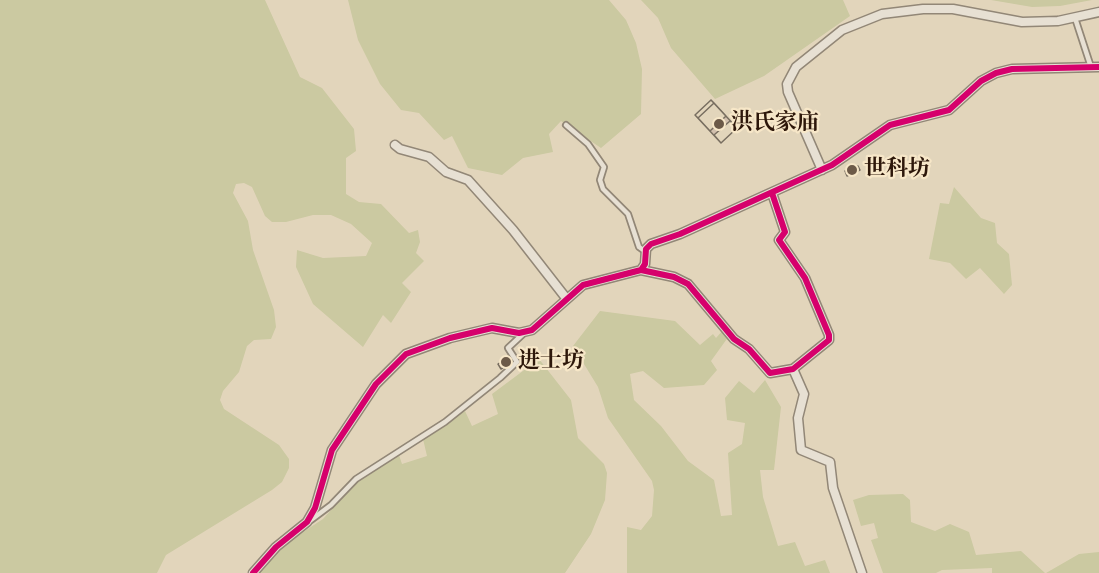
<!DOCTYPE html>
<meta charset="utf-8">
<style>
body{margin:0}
canvas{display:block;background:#e2d5bb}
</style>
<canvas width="1099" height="573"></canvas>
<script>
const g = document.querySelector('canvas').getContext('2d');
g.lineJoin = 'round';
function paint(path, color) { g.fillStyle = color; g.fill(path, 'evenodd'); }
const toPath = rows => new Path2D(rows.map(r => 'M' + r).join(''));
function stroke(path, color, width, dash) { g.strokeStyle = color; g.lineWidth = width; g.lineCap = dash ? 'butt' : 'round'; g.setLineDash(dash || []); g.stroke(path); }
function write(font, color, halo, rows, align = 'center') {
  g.font = font + ' Cardo,"Noto Serif SC",serif'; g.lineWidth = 4.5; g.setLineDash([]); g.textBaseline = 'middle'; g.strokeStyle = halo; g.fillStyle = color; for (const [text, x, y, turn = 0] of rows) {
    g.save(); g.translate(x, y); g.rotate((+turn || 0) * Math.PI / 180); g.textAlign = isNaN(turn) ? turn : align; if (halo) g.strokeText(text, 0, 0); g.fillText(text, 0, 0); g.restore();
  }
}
paint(toPath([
 [0,0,265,0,300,77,322,88,354,129,356,151,346,158,346,194,359,202,381,204,409,233,418,230,420,242,416,253,424,261,402,283,411,292,391,323,383,315,363,347,313,304,296,267,297,250,323,258,366,256,372,243,351,224,331,215,313,215,286,222,272,222,265,216,252,187,244,183,236,184,233,193,248,221,253,250,274,310,276,327,271,339,254,340,247,346,239,372,223,391,220,400,224,409,279,445,289,459,289,468,282,482,272,490,166,555,157,573,0,573],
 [348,0,609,0,626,20,636,43,642,69,641,114,601,148,561,121,549,134,553,152,523,158,502,175,468,168,452,136,444,140,419,113,401,110,380,84,358,40],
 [641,0,843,0,850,16,764,76,715,99,671,48,658,18],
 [991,0,1092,0,1060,6,1032,7],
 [954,187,981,218,995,223,997,243,1009,254,1012,285,1004,294,980,268,966,279,950,263,929,259,940,203,949,204],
 [600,311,675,321,700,345,713,334,716,338,724,329,729,336,711,361,717,370,704,385,664,388,643,371,630,374,634,400,661,426,688,461,714,480,721,516,732,515,728,453,742,444,745,423,727,420,725,398,739,381,754,393,765,380,781,407,774,470,760,470,763,497,778,546,795,542,805,566,825,560,830,573,627,573,627,527,641,530,652,516,654,490,652,481,608,418,598,387,573,346],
 [539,359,571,400,578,438,604,464,607,473,605,500,591,534,565,573,257,573,291,540,323,519,362,475,399,455,402,464,427,456,423,439,465,411,472,426,498,414,492,394],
 [903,494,910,500,911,522,935,531,950,524,969,532,976,555,1021,551,1045,573,992,573,992,568,942,570,936,573,883,573,871,540,878,538,874,523,861,526,853,500,869,495],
 [1099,552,1099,573,1046,573,1079,554]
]), '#cbc9a1');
const building = toPath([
 [711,100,737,128,721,143,695,115,711,100],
 [711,100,714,103,698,118,695,115,711,100],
 [714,103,726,116,710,131,698,118,714,103],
 [730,121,737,128,721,143,714,135,730,121],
 [858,166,860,170,847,176,845,171,858,166],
 [511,355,514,361,501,369,498,364,511,355]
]);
paint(building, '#d1bfad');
stroke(building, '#786e60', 1.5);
const service = toPath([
 [1075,18,1091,67],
 [566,125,588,144,604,167,600,180,603,189,628,214,639,247,646,252],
 [311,520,331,505,356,479,445,422,500,378,517,362,508,348,523,334]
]);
const minor = toPath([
 [395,145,400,149,429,157,446,172,468,180,513,230,566,298],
 [822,170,788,92,787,84,796,67,842,30,882,14,923,9,953,9,1022,22,1058,21,1099,12],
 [641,270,674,277,688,284,734,339,749,349,770,373,793,369,829,340,829,335,805,278,779,240,785,232,772,193],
 [793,369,804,394,798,418,801,450,830,462,833,488,862,573],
 [253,573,276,547,307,522,315,508,332,450,376,384,406,354,450,338,492,328,519,333,532,330,583,285,641,270,645,264,646,249,651,244,680,234,832,165,890,125,949,110,981,81,996,73,1012,69,1099,67]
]);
stroke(service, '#928777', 8);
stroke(minor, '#928777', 11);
stroke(service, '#e7e0d3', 4.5);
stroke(minor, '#e7e0d3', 8);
stroke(toPath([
 [641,270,674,277,688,284,734,339,749,349,770,373,793,369,829,340,829,335,805,278,779,240,785,232,772,193],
 [253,573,276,547,307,522,315,508,332,450,376,384,406,354,450,338,492,328,519,333,532,330,583,285,641,270,645,264,646,249,651,244,680,234,832,165,890,125,949,110,981,81,996,73,1012,69,1099,67]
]), '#d6006c', 6);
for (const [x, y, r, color] of [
 [719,124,6,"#6c5a48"],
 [852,170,6,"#6c5a48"],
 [506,362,6,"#6c5a48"]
]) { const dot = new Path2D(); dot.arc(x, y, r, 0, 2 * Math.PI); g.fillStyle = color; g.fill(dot); stroke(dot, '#f7e7c8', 2); }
write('bold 22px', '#2d170a', '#f7e7c8', [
 ["洪氏家庙",731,124],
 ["世科坊",864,170],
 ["进士坊",518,362]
], 'left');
</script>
